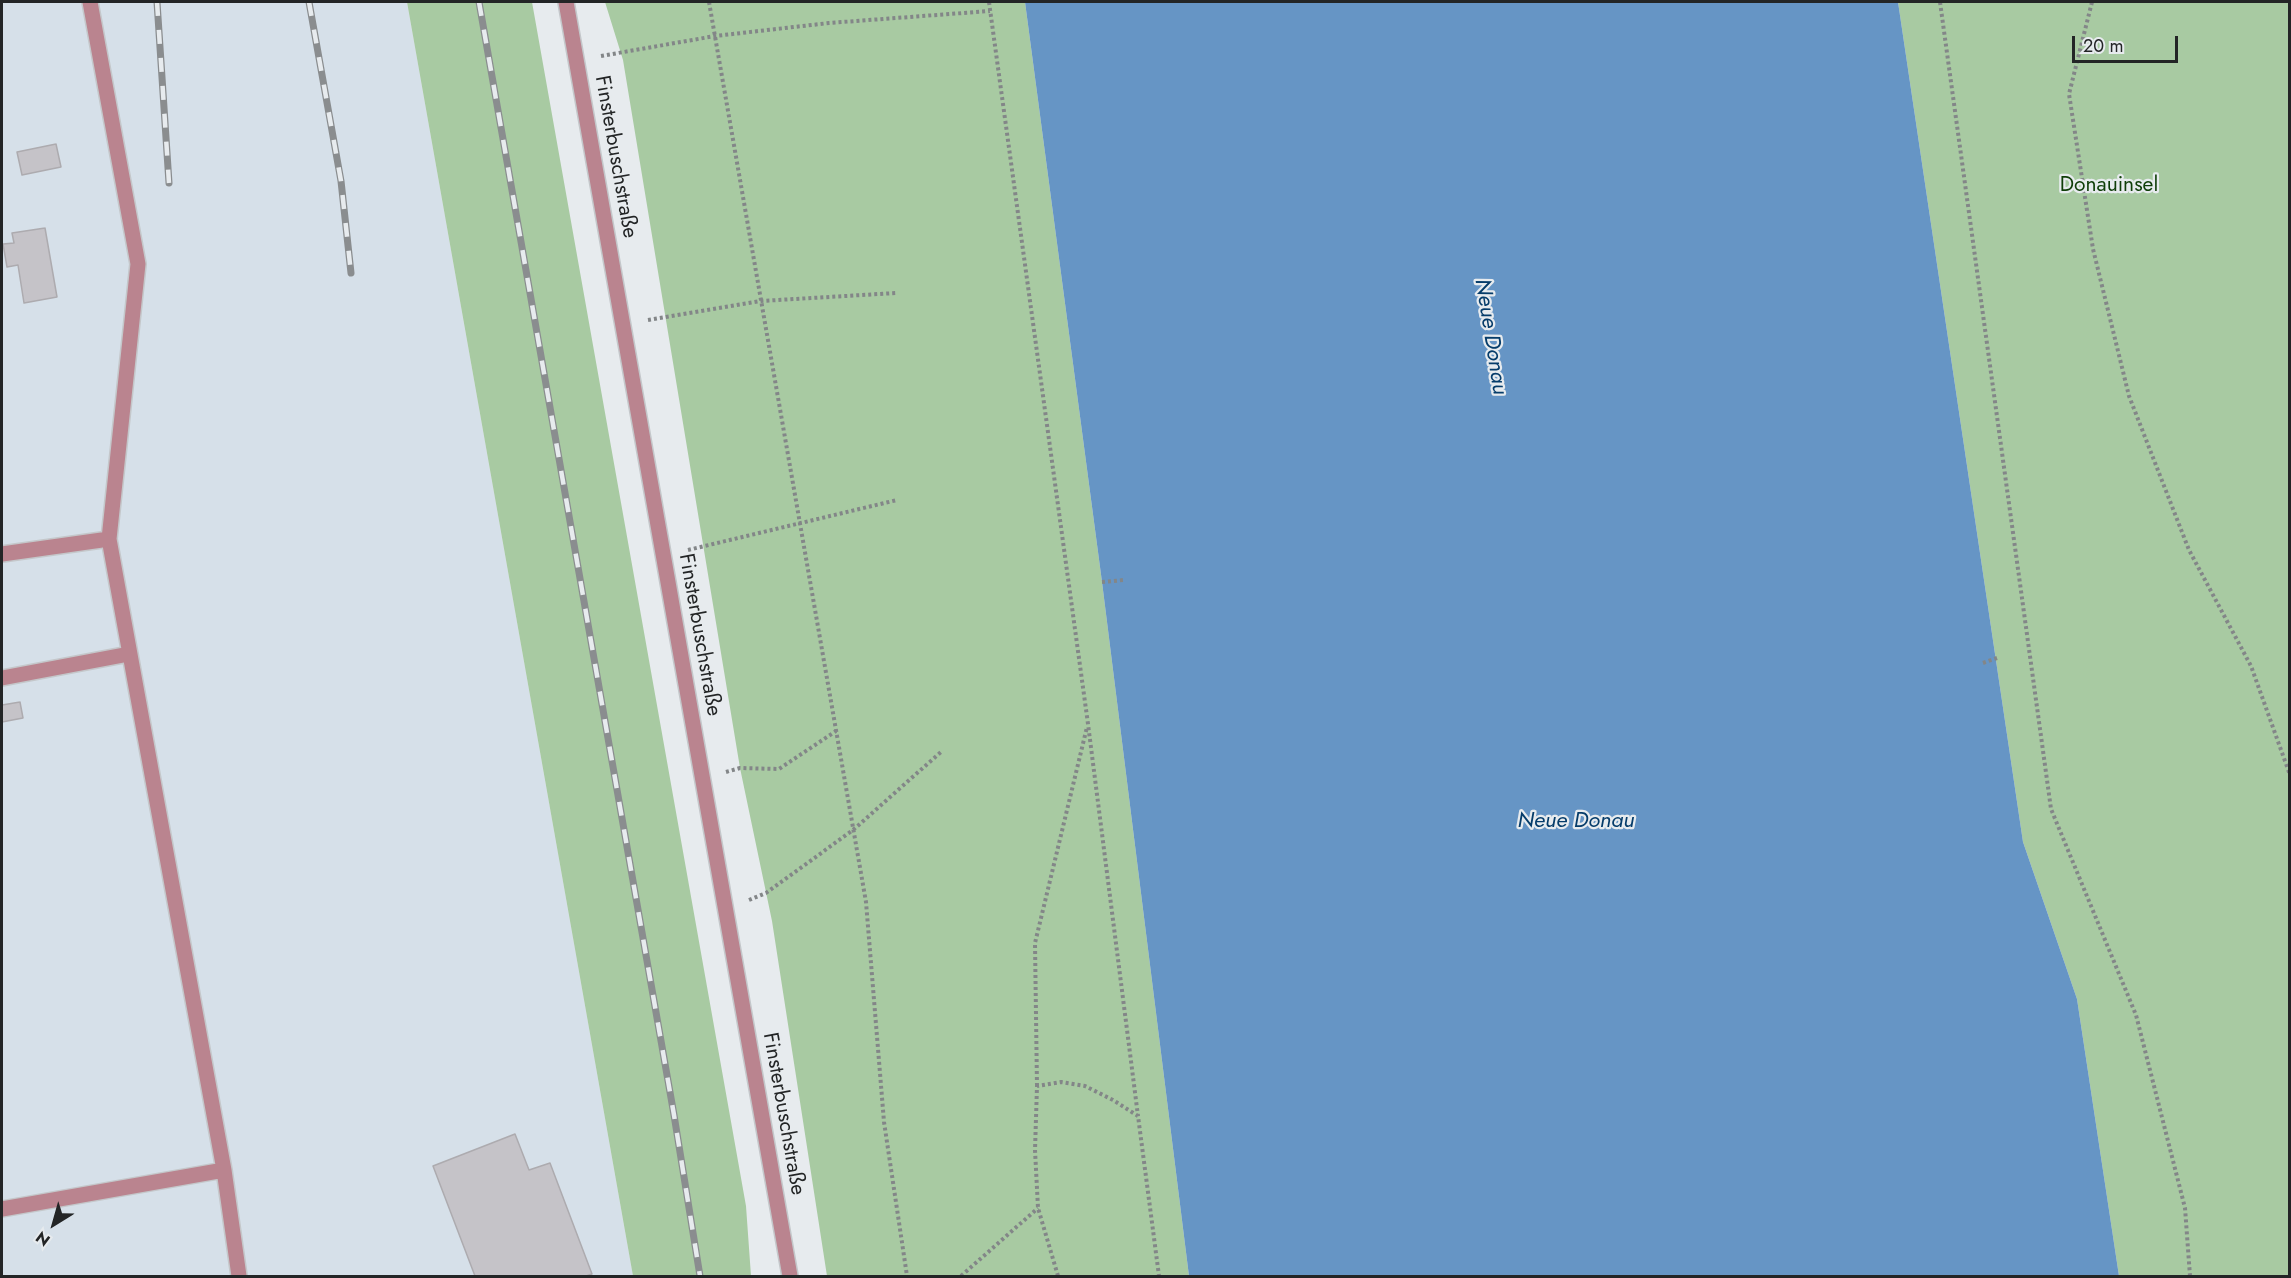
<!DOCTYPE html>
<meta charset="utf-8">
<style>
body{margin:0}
#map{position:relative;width:2291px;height:1278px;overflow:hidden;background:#e7ebee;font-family:Jost,sans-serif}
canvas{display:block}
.frame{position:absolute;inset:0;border:3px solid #232526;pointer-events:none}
.north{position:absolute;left:24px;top:1194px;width:60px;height:60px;-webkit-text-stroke:4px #e7ebee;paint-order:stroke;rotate:217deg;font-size:16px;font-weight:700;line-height:24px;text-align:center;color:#232526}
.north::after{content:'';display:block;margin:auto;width:21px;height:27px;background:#232526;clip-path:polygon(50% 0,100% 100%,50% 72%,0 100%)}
.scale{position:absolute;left:2072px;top:36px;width:106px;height:27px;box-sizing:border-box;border:3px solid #232526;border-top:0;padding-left:8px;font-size:18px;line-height:21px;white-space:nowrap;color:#232526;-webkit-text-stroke:4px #e7ebee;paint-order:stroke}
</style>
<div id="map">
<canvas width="2291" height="1278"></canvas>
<div class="frame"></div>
<div class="north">N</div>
<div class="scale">20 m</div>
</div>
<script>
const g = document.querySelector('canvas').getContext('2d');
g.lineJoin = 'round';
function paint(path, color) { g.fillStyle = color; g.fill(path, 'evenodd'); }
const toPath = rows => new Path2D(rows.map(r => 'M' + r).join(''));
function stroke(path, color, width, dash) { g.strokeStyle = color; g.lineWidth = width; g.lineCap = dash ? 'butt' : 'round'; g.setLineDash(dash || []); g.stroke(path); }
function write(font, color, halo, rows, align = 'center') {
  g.font = font + ' Jost,sans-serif'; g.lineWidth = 4.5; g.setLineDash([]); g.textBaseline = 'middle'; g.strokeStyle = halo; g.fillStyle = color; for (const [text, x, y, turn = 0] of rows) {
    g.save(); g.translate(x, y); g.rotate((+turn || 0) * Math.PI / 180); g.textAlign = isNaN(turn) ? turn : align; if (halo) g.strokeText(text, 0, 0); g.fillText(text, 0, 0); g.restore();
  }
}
paint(toPath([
 [2,2,407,2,633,1276,2,1276]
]), '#d6e0e9');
paint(toPath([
 [407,2,532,2,746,1206,751,1276,633,1276],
 [605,2,1025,2,1102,582,1189,1276,827,1276,772,921,740,768,623,60],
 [1898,2,2289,2,2289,1276,2119,1276,2077,999,2023,842]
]), '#a8caa2');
paint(toPath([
 [1025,2,1898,2,2023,842,2077,999,2119,1276,1189,1276,1102,582]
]), '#6695c5');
const building = toPath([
 [56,144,61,167,22,175,17,152,56,144],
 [45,228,57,297,24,303,18,265,7,267,3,244,14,243,12,233,45,228],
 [20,702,23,718,2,722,2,705,20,702],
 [515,1134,529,1170,550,1163,592,1274,586,1276,475,1276,433,1166,515,1134]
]);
paint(building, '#c5c3c8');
stroke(building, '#adabaf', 1.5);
const service = toPath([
 [90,2,138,264,109,539,224,1170,239,1276],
 [2,554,109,539],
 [2,678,129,654],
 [2,1209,224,1170]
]);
const minor = toPath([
 [566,2,790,1276]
]);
stroke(service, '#c4c7ca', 18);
stroke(minor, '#c4c7ca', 18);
stroke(toPath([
 [709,2,866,902,884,1122,907,1276],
 [989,2,1088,724,1138,1116],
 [1940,2,2051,809,2136,1015,2185,1208,2190,1276],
 [2092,2,2069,94,2093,249,2129,396,2189,550,2251,666,2290,775],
 [601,56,715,36,829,23,990,11],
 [648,320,761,301,896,293],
 [688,550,897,500],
 [1102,582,1124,580],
 [1983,663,1997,658],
 [726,772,740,768,779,769,836,731],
 [749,900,766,893,853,830,942,751],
 [1037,1086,1035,943,1087,727],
 [961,1276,1038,1208],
 [1058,1276,1038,1208,1035,1150,1037,1086,1061,1082,1085,1086,1113,1100,1138,1116,1159,1276]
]), '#838688', 4, [3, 3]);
stroke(service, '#ba848f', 15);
stroke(minor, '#ba848f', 15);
const rail = toPath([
 [157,2,169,183],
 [309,2,341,181,351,273],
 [479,2,674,1115,700,1276]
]);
stroke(rail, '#8a8d8f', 7);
stroke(rail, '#e7ebee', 4.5, [14]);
write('21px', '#232526', '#e7ebee', [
 ["Finsterbuschstraße",615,157,80],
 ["Finsterbuschstraße",699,635,80],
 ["Finsterbuschstraße",783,1114,80]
]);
write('21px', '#0f3e08', '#e7ebee', [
 ["Donauinsel",2109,186]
]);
write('italic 22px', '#053c6a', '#e7ebee', [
 ["Neue Donau",1490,337,81],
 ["Neue Donau",1576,822]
]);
</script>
